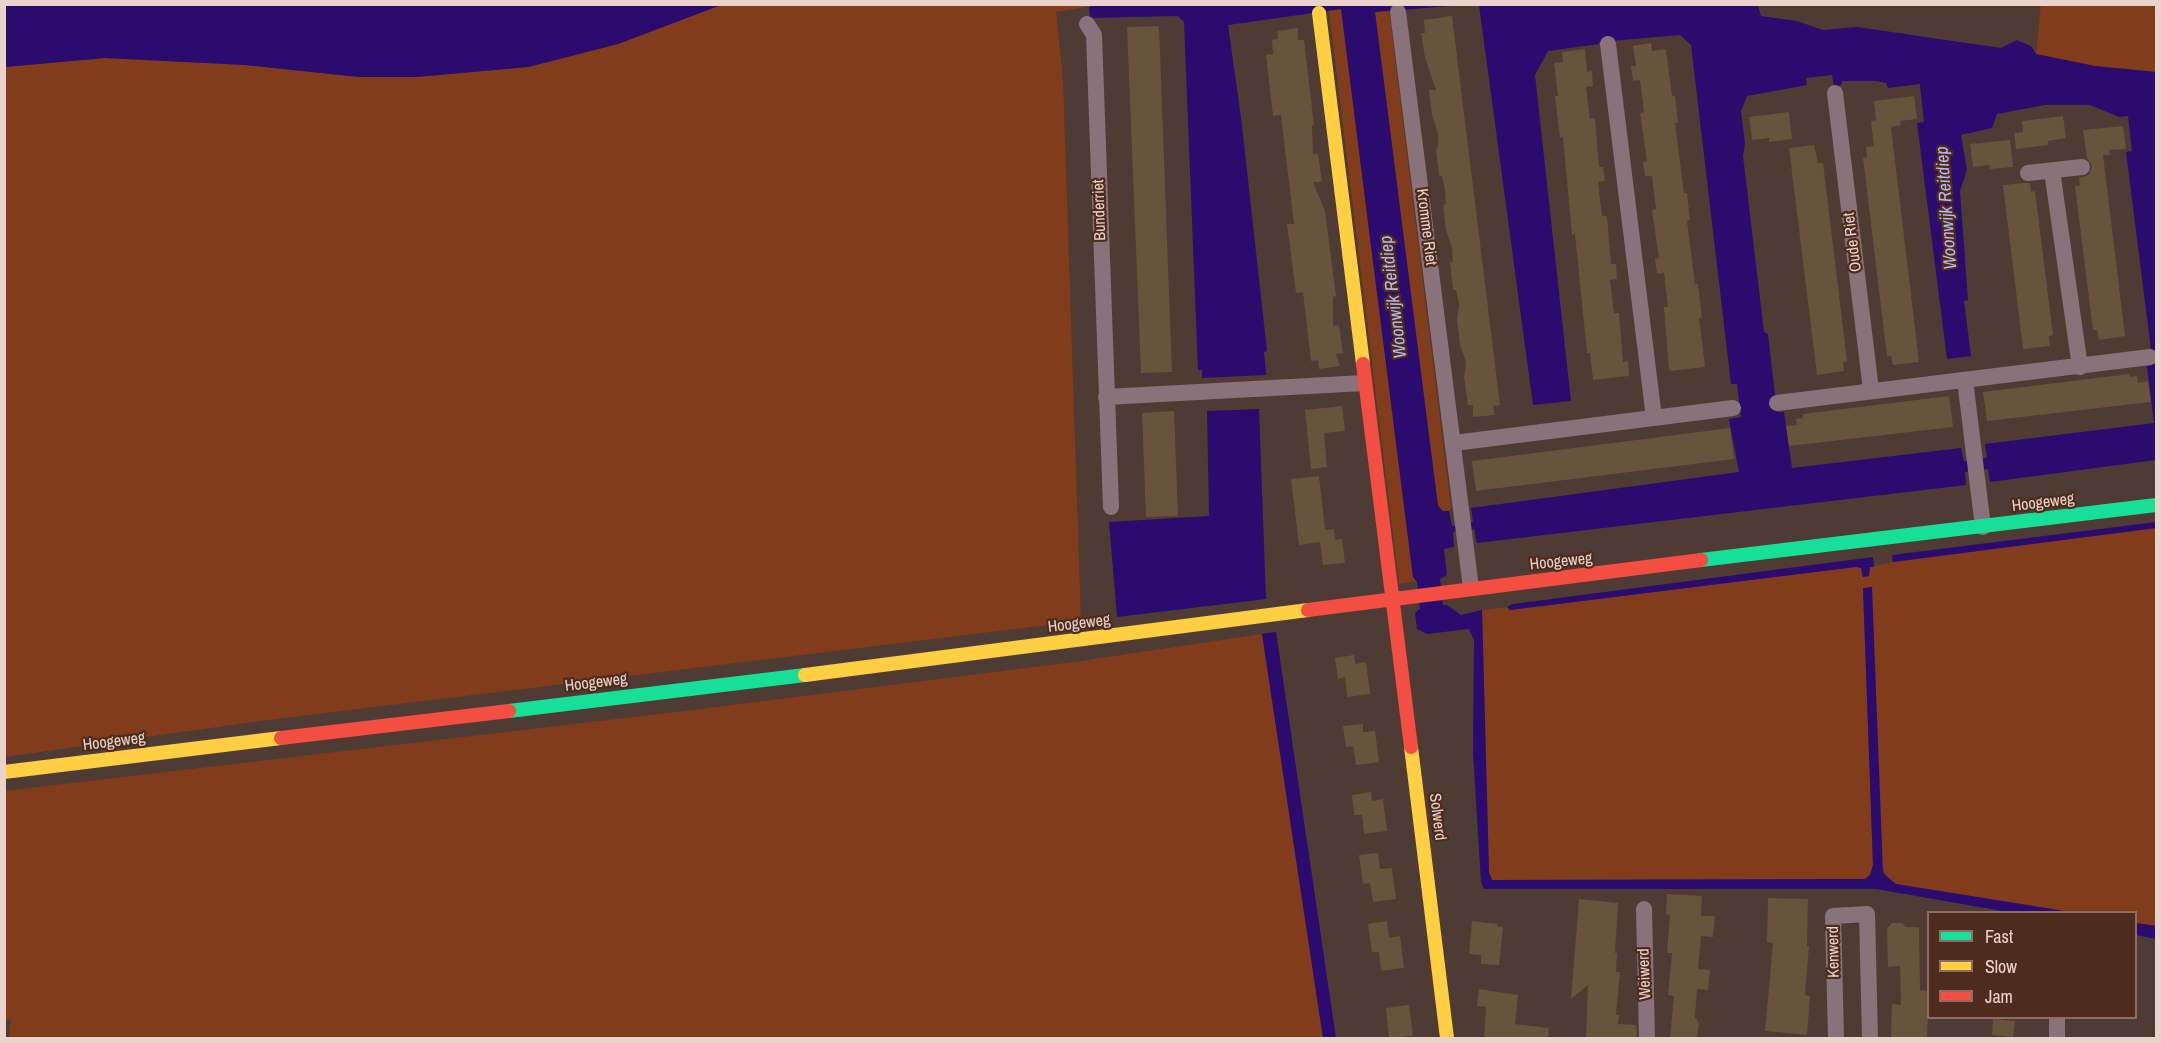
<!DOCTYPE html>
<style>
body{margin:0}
#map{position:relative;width:2161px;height:1043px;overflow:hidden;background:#4e3b33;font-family:"Archivo Narrow",sans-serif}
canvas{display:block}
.frame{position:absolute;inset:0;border:6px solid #ead3ca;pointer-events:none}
.legend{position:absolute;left:1927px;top:911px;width:210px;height:108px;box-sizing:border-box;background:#4e2c1d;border:2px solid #8c6f62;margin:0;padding:8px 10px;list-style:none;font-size:18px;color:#ead3ca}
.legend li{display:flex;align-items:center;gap:12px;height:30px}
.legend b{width:30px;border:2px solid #8c6f62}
</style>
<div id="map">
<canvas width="2161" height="1043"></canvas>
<div class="frame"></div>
<ul class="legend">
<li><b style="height:8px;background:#16e098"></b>Fast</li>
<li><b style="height:8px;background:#ffcf43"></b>Slow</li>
<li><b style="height:8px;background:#f24e42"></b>Jam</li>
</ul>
</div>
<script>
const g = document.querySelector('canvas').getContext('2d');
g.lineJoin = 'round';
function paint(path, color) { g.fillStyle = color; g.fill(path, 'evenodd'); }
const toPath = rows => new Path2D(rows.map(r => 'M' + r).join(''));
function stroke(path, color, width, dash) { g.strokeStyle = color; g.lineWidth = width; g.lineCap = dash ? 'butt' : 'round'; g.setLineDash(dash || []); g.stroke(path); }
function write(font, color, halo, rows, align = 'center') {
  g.font = font + ' "Archivo Narrow",sans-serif'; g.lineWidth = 4.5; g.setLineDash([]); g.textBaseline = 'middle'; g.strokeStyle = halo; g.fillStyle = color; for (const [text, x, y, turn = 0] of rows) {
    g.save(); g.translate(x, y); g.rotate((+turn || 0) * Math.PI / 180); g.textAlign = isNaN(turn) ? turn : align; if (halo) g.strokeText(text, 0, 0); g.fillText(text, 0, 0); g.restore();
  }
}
paint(toPath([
 [721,5,1098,5,1056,12,1063,80,1081,621,260,721,5,757,5,67,105,58,245,65,359,77,417,77,528,67,561,59,618,44],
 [2041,5,2156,5,2156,72,2095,66,2036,54],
 [1341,9,1413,577,1417,581,1399,584,1329,10],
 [1389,10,1451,508,1449,511,1443,511,1438,506,1375,12],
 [2156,528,2156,926,2136,923,2136,912,2071,912,1896,884,1888,880,1882,865,1871,587,1863,589,1873,865,1870,875,1865,879,1492,880,1489,872,1482,610,1507,607,1510,610,1856,566,1861,568,1863,577,1870,567,1893,562],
 [1262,634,1323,1038,9,1038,11,1020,4,1019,4,791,693,710,1081,661]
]), '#813c1c');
paint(toPath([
 [5,4,721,4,721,5,618,44,528,67,417,77,359,77,245,65,105,58,5,67],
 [1098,4,1463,5,1375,12,1438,506,1443,511,1449,511,1452,526,1473,522,1471,508,1739,472,1729,419,1741,417,1737,384,1731,384,1691,45,1680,35,1599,42,1599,44,1548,51,1535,75,1571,401,1533,405,1479,5,1758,5,1761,16,1797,21,1823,30,1857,27,2001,48,2017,40,2031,46,2036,54,2095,66,2156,72,2156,460,1990,482,1988,469,1965,472,1966,485,1477,543,1474,529,1453,532,1454,547,1444,549,1447,575,1440,579,1443,605,1447,605,1461,615,1482,610,1489,872,1492,880,1865,879,1870,875,1873,865,1863,588,1872,587,1883,873,1896,884,2071,912,2008,912,1876,889,1484,889,1481,882,1473,752,1474,640,1469,629,1427,634,1417,629,1415,613,1420,609,1417,582,1413,577,1341,9,1228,25,1241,117,1267,351,1264,352,1266,375,1202,378,1202,370,1198,370,1184,22,1178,16,1090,18,1089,7],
 [1832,75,1834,87,1841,85,1842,81,1875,81,1886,83,1888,88,1920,84,1924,122,1917,123,1947,359,1971,356,1964,301,1968,300,1960,191,1967,170,1961,135,1992,128,1997,114,2045,105,2090,105,2119,117,2128,116,2132,151,2126,152,2153,365,2147,366,2154,423,1985,444,1987,458,1964,461,1961,448,1792,468,1784,412,1777,412,1768,334,1764,332,1743,156,1745,143,1741,111,1747,96,1807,85,1806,78],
 [1259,409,1266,599,1117,617,1109,522,1209,516,1207,411],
 [2156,522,2156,528,1893,562,1892,555],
 [1873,557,1874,567,1870,567,1869,576,1863,577,1861,568,1856,567,1510,610,1507,607,1513,604],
 [1276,632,1336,1038,1323,1038,1262,634],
 [2136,923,2156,926,2156,939,2136,935]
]), '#2b0b6d');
paint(toPath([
 [1452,16,1500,405,1493,406,1495,415,1473,417,1473,405,1468,405,1464,377,1466,362,1460,345,1457,320,1459,304,1456,290,1453,290,1450,262,1453,262,1452,248,1446,230,1443,205,1446,204,1445,190,1442,176,1439,176,1436,148,1438,147,1438,133,1432,115,1429,90,1436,90,1425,58,1421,33,1425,33,1424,20],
 [1159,26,1172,372,1141,373,1127,27],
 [1298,28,1298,40,1304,40,1314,125,1312,125,1313,154,1318,154,1322,182,1313,182,1325,211,1336,296,1333,297,1333,326,1339,325,1343,353,1336,354,1340,366,1319,369,1318,360,1311,361,1303,292,1296,293,1287,224,1294,224,1283,133,1281,115,1273,116,1266,55,1273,54,1272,40,1278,39,1277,31],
 [1651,43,1652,51,1666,49,1672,96,1675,96,1678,123,1675,123,1684,193,1687,193,1690,220,1687,221,1695,284,1698,284,1702,318,1699,318,1705,367,1669,371,1664,307,1668,307,1664,273,1657,274,1655,259,1659,258,1652,210,1656,209,1652,176,1645,176,1643,162,1647,161,1640,113,1644,112,1640,80,1633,81,1631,66,1636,66,1633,46],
 [1585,49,1587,72,1592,71,1593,86,1586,87,1590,119,1595,118,1599,167,1603,167,1605,181,1598,182,1602,216,1607,216,1611,264,1616,264,1617,279,1610,280,1614,313,1619,313,1623,362,1628,361,1629,376,1593,380,1590,353,1587,353,1575,234,1572,235,1563,137,1560,138,1555,96,1558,96,1554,63,1563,62,1562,52],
 [1914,96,1917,119,1900,121,1901,125,1891,127,1919,362,1893,365,1891,356,1887,356,1863,158,1867,157,1866,147,1874,146,1871,121,1876,120,1874,101],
 [1789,112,1792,139,1769,142,1769,138,1752,140,1749,117],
 [2063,116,2066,138,2048,141,2048,145,2016,149,2014,133,2023,132,2022,121],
 [2123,126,2126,149,2109,150,2110,155,2103,155,2125,336,2099,340,2097,330,2093,330,2075,186,2080,186,2079,178,2089,175,2092,166,2087,158,2083,130],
 [2010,140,2013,167,1990,169,1989,165,1973,167,1970,144],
 [1814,145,1818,163,1823,163,1847,361,1843,362,1844,371,1817,375,1789,148],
 [2024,183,2030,183,2031,192,2035,191,2053,335,2049,336,2050,346,2023,349,2003,185],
 [2129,374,2130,377,2137,376,2138,383,2148,381,2151,402,1987,421,1983,392],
 [1949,396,1953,427,1789,446,1786,426,1797,425,1796,419,1803,418,1803,414],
 [1342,406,1345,431,1324,433,1327,467,1311,469,1305,410],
 [1174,411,1178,516,1146,517,1142,413],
 [1730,428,1734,459,1476,491,1472,461],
 [1319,476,1325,530,1334,529,1335,540,1342,539,1345,563,1323,565,1320,542,1299,545,1291,479],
 [1354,655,1355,664,1366,662,1370,694,1347,697,1345,677,1338,679,1335,658],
 [1363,724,1363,732,1375,731,1379,762,1356,765,1353,746,1346,747,1343,726],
 [1371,792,1372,801,1383,799,1387,831,1364,834,1362,815,1354,815,1352,795],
 [1378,853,1380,869,1392,868,1396,899,1373,902,1370,883,1363,884,1359,855],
 [1667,894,1702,896,1701,916,1715,916,1713,937,1701,936,1698,969,1710,970,1708,990,1697,989,1695,1017,1699,1023,1697,1038,1670,1038,1674,996,1668,995,1672,953,1667,953,1670,915,1666,914],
 [1768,898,1808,899,1807,946,1809,946,1805,995,1810,996,1807,1035,1765,1031,1773,943,1767,942],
 [1579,899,1618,903,1615,953,1617,953,1616,972,1620,972,1616,1015,1619,1015,1618,1024,1636,1025,1637,1038,1586,1037,1588,985,1571,999],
 [1387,921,1389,938,1400,936,1404,968,1381,971,1379,952,1372,952,1368,924],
 [1472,921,1497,924,1497,926,1503,927,1499,965,1481,964,1481,955,1469,954],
 [1892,923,1902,923,1906,927,1919,927,1920,990,1929,991,1927,1038,1891,1038,1892,1004,1901,1005,1900,966,1888,967,1887,929],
 [1479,989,1518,995,1515,1024,1549,1028,1548,1038,1484,1038,1486,1007,1477,1006],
 [1409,1005,1413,1036,1389,1038,1386,1008],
 [1993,1019,2015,1021,2013,1037,1992,1035]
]), '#68533c');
stroke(toPath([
 [1398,12,1471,588],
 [1087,24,1094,35,1111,507],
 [1608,44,1654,418],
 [1835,93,1871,390],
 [2052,171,2080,367],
 [2028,173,2082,167],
 [1965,380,1983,527],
 [1106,397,1364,383],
 [1777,403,2150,357],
 [1454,443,1733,408],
 [1644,909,1647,1038],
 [2057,1018,2057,1038],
 [1836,1038,1833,916,1867,914,1870,1038]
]), '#89727a', 16);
stroke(toPath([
 [1701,560,2156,505],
 [509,711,805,675]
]), '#16e098', 14);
stroke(toPath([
 [1319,13,1363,364],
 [805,675,1308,610],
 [1411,747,1447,1038],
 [4,772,281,738]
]), '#ffcf43', 14);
stroke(toPath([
 [1363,364,1411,747],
 [1308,610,1701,560],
 [281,738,509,711]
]), '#f24e42', 14);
write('16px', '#ead3ca', '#4e2c1d', [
 ["Bunderriet",1100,210,-92],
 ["Kromme Riet",1426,227,83],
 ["Oude Riet",1853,242,-97],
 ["Hoogeweg",2043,503,-7],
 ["Hoogeweg",1561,562,-6],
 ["Hoogeweg",1079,624,-7],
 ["Hoogeweg",596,683,-7],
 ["Hoogeweg",114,742,-7],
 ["Solwerd",1437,817,83],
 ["Kenwerd",1834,952,-91],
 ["Weiwerd",1645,974,-92]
]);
write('italic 18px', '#b7b9ee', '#4e2c1d', [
 ["Woonwijk Reitdiep",1947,208,-94],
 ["Woonwijk Reitdiep",1394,297,-97]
]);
</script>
